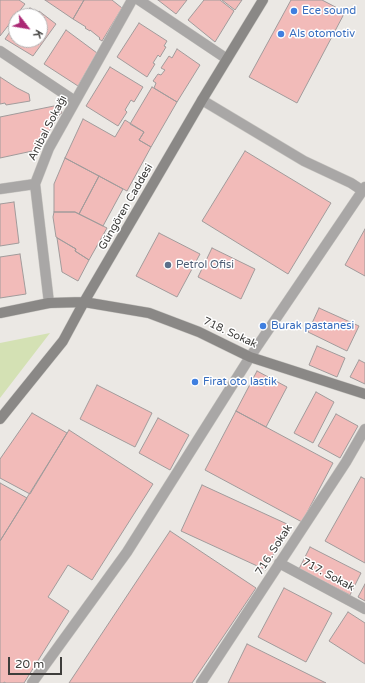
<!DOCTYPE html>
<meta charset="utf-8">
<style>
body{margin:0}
#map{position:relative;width:365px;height:683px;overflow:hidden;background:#ebe8e4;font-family:"Varela Round",sans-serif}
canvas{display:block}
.north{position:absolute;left:8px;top:8px;width:40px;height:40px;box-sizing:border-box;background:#fff;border:1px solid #b2b1b1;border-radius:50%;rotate:121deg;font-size:11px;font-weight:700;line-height:16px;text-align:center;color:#3e3d3b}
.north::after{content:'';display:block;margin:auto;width:14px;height:18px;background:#ab2975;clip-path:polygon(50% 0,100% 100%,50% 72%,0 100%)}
.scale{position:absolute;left:8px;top:657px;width:54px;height:18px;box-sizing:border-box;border:2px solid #3e3d3b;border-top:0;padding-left:5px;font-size:12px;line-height:14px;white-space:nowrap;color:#3e3d3b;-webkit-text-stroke:3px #fff;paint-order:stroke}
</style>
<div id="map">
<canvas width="365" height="683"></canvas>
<div class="north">K</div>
<div class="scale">20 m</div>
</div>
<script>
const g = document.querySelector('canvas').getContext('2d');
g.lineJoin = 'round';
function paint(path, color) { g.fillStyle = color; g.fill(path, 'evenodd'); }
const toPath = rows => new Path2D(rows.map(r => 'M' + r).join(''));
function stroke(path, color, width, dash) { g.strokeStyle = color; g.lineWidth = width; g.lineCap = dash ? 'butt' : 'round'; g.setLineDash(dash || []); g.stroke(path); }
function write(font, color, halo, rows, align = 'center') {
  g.font = font + ' "Varela Round",sans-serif'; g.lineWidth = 3; g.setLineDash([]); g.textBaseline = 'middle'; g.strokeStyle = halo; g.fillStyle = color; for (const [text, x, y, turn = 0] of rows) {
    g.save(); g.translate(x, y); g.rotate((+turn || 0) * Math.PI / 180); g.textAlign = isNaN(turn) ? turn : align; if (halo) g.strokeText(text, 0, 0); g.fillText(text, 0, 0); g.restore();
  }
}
paint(toPath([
 [50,333,0,398,0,343]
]), '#d4e1b4');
const building = toPath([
 [0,0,19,0,25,4,0,36,0,0],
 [45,0,84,0,73,19,45,0],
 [84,0,112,0,122,8,102,41,99,39,100,38,90,30,90,31,85,28,86,27,73,19,84,0],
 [158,0,187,0,176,14,158,0],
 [204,0,220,0,234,11,215,42,188,20,204,0],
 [222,0,242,0,235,10,222,0],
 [291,0,322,0,345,12,297,103,249,77,291,0],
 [30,8,38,13,39,11,56,24,33,56,5,39,16,23,16,40,40,40,40,16,21,16,23,14,25,15,30,8],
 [139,23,167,41,164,46,166,47,160,57,158,55,153,63,155,64,147,77,117,57,139,23],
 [66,30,97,53,78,86,44,64,66,30],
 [177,49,200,65,177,102,154,88,156,83,153,81,158,74,161,75,165,70,161,68,169,56,172,58,177,49],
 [110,67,143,87,134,102,131,100,125,110,127,112,118,126,86,106,110,67],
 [0,77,17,88,29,94,30,101,6,105,5,103,0,104,0,77],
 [152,87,177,102,151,147,139,140,144,132,130,124,152,87],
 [59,105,59,109,61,109,62,113,60,114,37,150,0,158,0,117,59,105],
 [83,119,115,137,125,120,144,132,139,140,151,147,127,191,65,158,83,119],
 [245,151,331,203,288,274,202,221,245,151],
 [65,158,99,176,79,214,75,212,54,212,54,184,65,158],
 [99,176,123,189,103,226,79,214,99,176],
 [14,202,19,243,0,246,0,204,14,202],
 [54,212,75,212,107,228,89,260,75,251,76,249,56,237,53,217,54,212],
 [365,229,365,276,345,265,365,229],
 [159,233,200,254,177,297,136,276,159,233],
 [57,238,76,249,75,251,89,260,78,281,62,272,57,238],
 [212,248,255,269,241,299,198,277,212,248],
 [20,254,26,294,0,298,0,257,20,254],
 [319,308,359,326,347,351,308,332,319,308],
 [317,346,345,358,337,377,309,365,317,346],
 [359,360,365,363,365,384,350,377,359,360],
 [257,371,287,387,266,427,236,411,257,371],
 [97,385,152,413,135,447,80,419,97,385],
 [316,392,334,402,313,443,294,433,316,392],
 [236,411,333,463,302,522,205,470,236,411],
 [32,413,67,433,30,494,0,478,0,459,32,413],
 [336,414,358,426,340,458,318,446,336,414],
 [158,418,189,435,170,470,139,453,158,418],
 [69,430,153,484,92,580,68,565,48,597,69,611,24,683,6,683,4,682,4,683,0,683,0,541,69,430],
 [361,477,365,479,365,563,325,541,361,477],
 [0,483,27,498,0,541,0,483],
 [202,485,287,524,266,570,181,531,202,485],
 [170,531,256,588,192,683,69,683,170,531],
 [310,547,361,573,350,595,299,569,310,547],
 [365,584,365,601,358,597,365,584],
 [284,588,332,613,306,662,258,637,284,588],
 [348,612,365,623,365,664,329,641,348,612],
 [247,644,326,683,228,683,247,644]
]);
paint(building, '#f2bbb9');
stroke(building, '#a19b9b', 1);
const street = toPath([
 [139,0,227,59],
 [0,51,75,101],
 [202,100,304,161,351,183,363,191],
 [0,189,35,184],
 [49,303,35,184,49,148,132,0],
 [279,563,365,609],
 [32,683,127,552,250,357,365,187],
 [201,683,346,462,365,429]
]);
const secondary = toPath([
 [0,313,49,303,84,302,149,313,199,332,250,357,365,394],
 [0,419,63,341,84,302,202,100,263,0]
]);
stroke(street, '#c8c6c2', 11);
stroke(secondary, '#c8c6c2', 11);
stroke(street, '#a9a7a6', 10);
stroke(secondary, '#8a8886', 10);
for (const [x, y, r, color] of [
 [294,11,4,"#3f7fe0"],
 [281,34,4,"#3f7fe0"],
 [168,265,4,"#5c6f8a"],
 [263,326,4,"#3f7fe0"],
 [195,382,4,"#3f7fe0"]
]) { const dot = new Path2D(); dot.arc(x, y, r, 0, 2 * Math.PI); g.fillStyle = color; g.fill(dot); stroke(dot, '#fff', 1.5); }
write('11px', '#366cbe', '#fff', [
 ["Ece sound",302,11],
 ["Als otomotiv",289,34],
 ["Burak pastanesi",271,326],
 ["Firat oto lastik",203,382]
], 'left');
write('11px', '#3e3d3b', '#fff', [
 ["Anibal Sokağı",48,128,-63],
 ["Güngören Caddesi",126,207,-60],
 ["718. Sokak",230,333,25],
 ["716. Sokak",274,550,-57],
 ["717. Sokak",328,575,28]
]);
write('11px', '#4e5e75', '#fff', [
 ["Petrol Ofisi",176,265]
], 'left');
</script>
